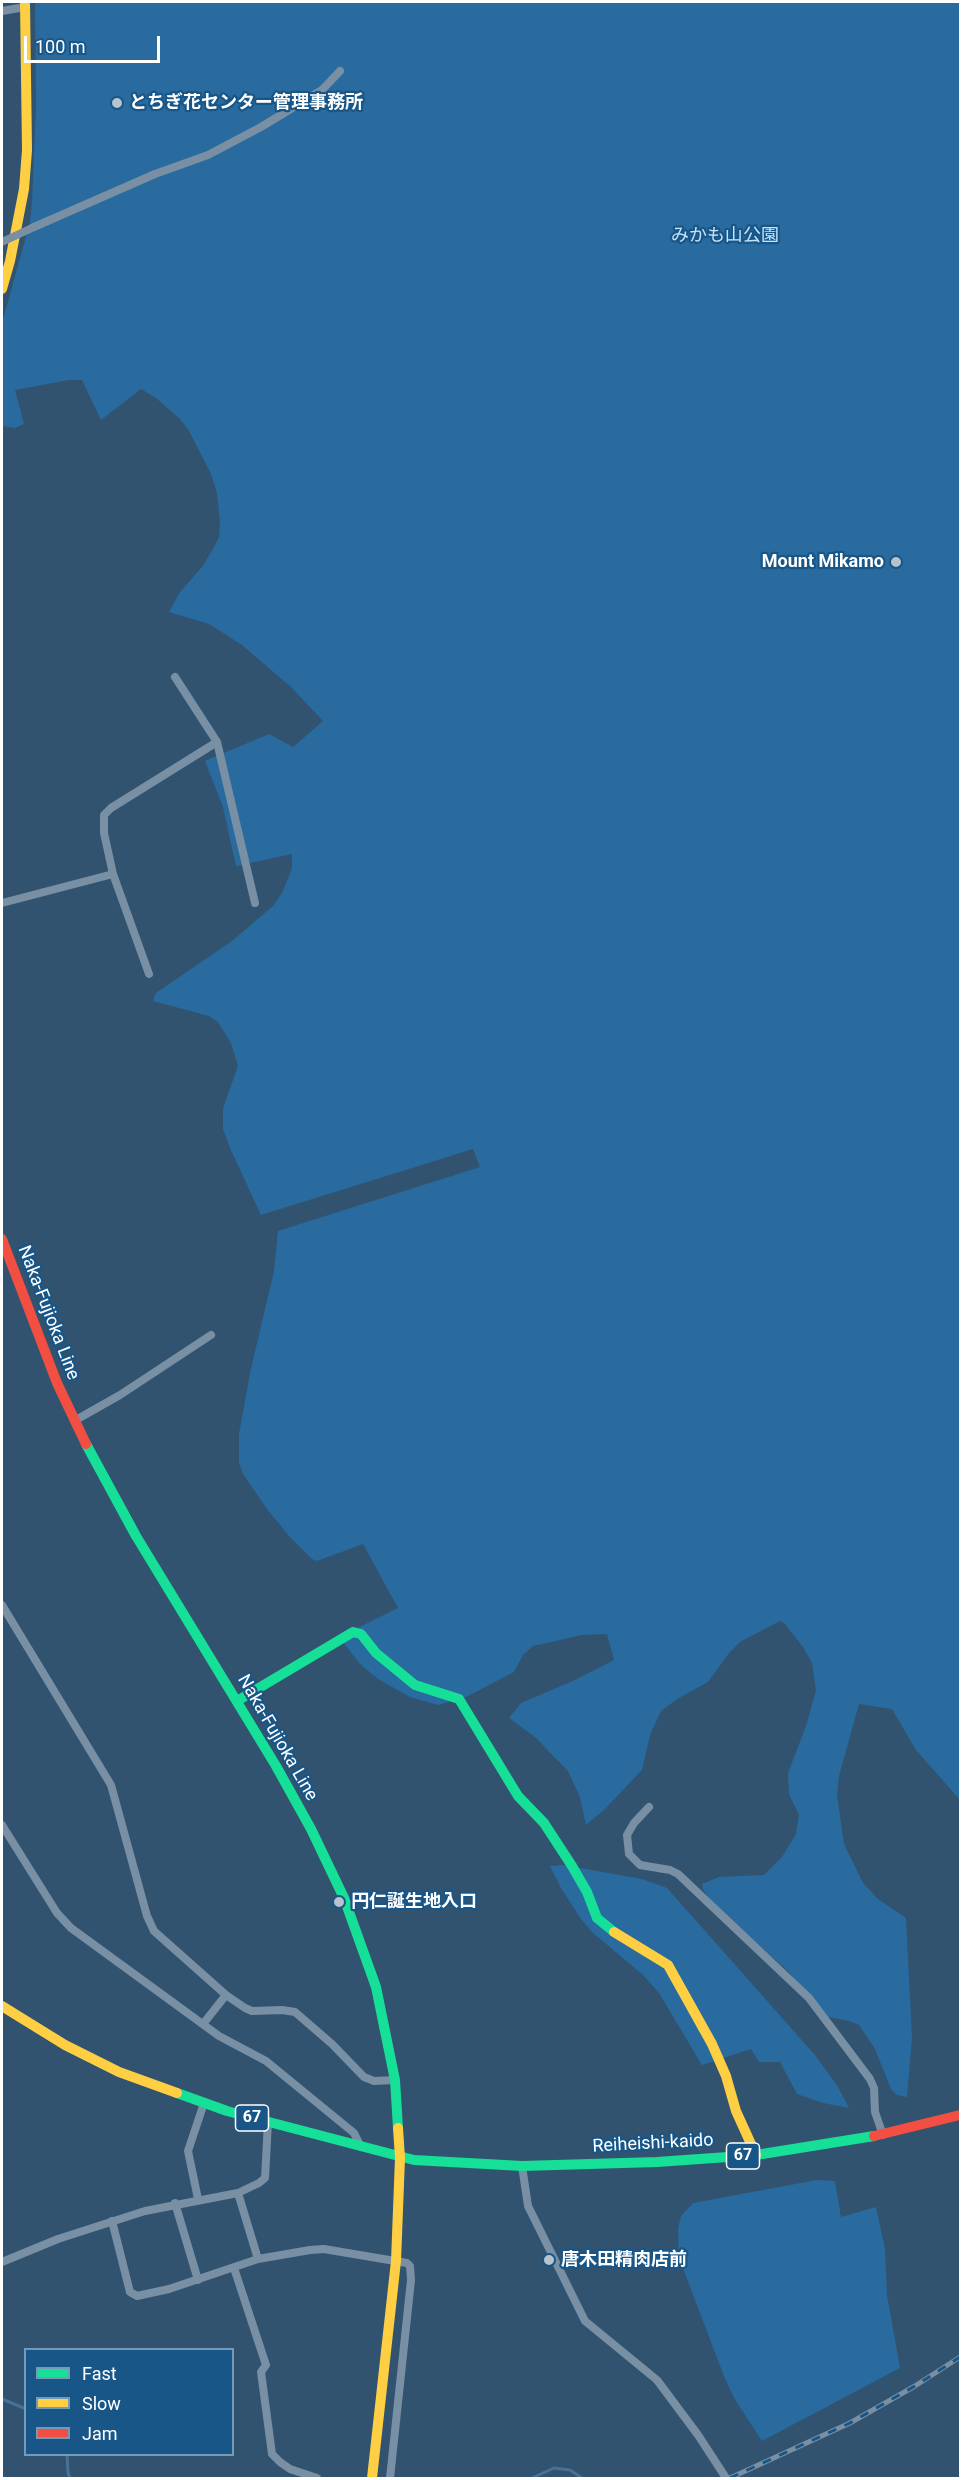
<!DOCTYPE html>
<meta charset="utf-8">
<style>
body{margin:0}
#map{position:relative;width:962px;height:2480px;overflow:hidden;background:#31536f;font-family:Roboto,sans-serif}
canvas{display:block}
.frame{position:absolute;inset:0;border:3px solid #fff;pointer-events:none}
.legend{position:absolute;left:24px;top:2348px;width:210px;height:108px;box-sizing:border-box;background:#185688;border:2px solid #749ab8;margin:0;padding:8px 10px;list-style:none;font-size:18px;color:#fff}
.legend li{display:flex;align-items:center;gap:12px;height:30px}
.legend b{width:30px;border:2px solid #749ab8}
.scale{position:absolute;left:24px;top:36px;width:136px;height:27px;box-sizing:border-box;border:3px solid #fff;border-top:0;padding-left:8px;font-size:18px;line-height:21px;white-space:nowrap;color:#fff;-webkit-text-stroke:4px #185688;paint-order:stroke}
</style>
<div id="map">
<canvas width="962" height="2480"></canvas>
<div class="frame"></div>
<ul class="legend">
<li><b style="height:8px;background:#16e098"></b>Fast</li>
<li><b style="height:8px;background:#ffcf43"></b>Slow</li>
<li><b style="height:8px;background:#f24e42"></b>Jam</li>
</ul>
<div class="scale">100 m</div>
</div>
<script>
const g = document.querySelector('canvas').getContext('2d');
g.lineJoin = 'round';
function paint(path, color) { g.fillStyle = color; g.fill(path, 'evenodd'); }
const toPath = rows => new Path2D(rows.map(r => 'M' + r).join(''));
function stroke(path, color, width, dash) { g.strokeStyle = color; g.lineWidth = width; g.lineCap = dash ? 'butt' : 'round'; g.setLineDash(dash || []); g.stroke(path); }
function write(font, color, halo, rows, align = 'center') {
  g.font = font + ' Roboto,"Noto Sans JP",sans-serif'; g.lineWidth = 4.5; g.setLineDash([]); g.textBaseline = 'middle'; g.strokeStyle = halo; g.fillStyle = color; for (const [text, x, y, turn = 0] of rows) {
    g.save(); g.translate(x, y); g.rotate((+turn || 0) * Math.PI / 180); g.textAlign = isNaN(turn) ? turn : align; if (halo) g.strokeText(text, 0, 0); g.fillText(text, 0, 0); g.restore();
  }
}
paint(toPath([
 [35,2,960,2,960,1800,916,1750,892,1709,859,1704,839,1776,837,1795,844,1844,863,1883,878,1899,906,1918,912,2037,907,2097,897,2095,891,2089,875,2049,859,2025,849,2021,824,2016,809,2004,790,1973,713,1904,703,1889,702,1884,719,1877,764,1875,782,1857,796,1834,799,1815,789,1794,788,1773,806,1726,816,1691,812,1663,803,1647,785,1624,780,1621,740,1642,729,1653,708,1682,677,1699,661,1711,650,1735,642,1770,603,1811,586,1825,580,1797,568,1771,535,1737,509,1718,521,1703,575,1680,614,1660,607,1634,582,1635,533,1646,523,1655,514,1672,466,1697,438,1705,410,1697,378,1679,360,1664,339,1637,398,1608,363,1544,317,1561,312,1559,289,1536,267,1509,243,1474,239,1463,239,1434,250,1373,274,1271,278,1231,480,1167,473,1149,261,1215,230,1148,223,1129,223,1108,238,1066,231,1043,218,1022,209,1016,153,1001,156,993,232,941,273,906,282,893,292,868,292,854,236,866,223,807,205,761,269,734,293,747,323,721,291,687,242,645,209,624,169,612,180,592,202,567,213,549,219,537,220,523,217,493,211,474,189,431,179,418,156,398,141,389,101,420,82,380,69,380,15,390,24,424,15,428,2,426,2,323,30,222,32,202,36,107],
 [563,1865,642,1879,667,1888,815,2055,838,2087,849,2108,823,2103,797,2094,780,2062,759,2062,751,2049,702,2065,659,1993,643,1975,592,1932,581,1919,561,1888,550,1866],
 [817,2180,835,2181,841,2217,876,2207,885,2249,887,2295,900,2368,762,2441,734,2398,724,2376,679,2258,678,2229,681,2216,693,2203]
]), '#296b9e');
stroke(toPath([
 [2,2399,26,2409],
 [67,2454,68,2473,70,2478],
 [532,2478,554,2468,570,2470,582,2478]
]), '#477296', 3);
stroke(toPath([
 [2,11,25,7],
 [34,227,155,174,208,155,261,127,322,90,340,71],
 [175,677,217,742,255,903],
 [2,903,113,874],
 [149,974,113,874,104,833,104,815,111,808,217,742],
 [74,1421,120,1395,211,1335],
 [2,1605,111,1785,147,1916,154,1931,226,1995,245,2008,252,2011,282,2010,295,2012,332,2044,364,2077,374,2081,395,2080],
 [649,1807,634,1823,627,1835,629,1854,640,1865,670,1870,678,1874,809,1998,870,2079,874,2088,875,2112,883,2135],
 [2,1825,57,1913,71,1928,219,2036,266,2061,354,2133,361,2147],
 [203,2024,226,1995],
 [522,2166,528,2206,585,2321,657,2380,698,2435,726,2478],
 [238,2193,258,2259],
 [198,2199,188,2151,204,2103],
 [175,2203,198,2280],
 [112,2221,130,2292,137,2296,169,2289,258,2259,310,2250,324,2249,407,2263,410,2266,411,2280,390,2478],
 [2,2262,58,2239,145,2211,238,2193,259,2183,265,2178,268,2122],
 [234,2268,266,2365,261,2372,272,2454,280,2462,290,2469,317,2478]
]), '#788fa4', 8);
stroke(toPath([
 [86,1444,136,1536,276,1766,311,1829,344,1898,376,1987,395,2080,398,2128],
 [237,1701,353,1632,361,1634,376,1653,415,1685,459,1699,518,1796,544,1823,572,1866,587,1892,597,1918,614,1932],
 [177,2093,227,2111,414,2160,522,2166,657,2162,756,2155,874,2136]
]), '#16e098', 10);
stroke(toPath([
 [2,289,10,261,24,189,27,150,25,2],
 [614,1932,668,1965,712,2044,726,2076,736,2111,756,2155],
 [2,2006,65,2045,119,2072,177,2093],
 [372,2478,396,2261,400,2158,398,2128]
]), '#ffcf43', 10);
stroke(toPath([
 [2,1239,57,1383,86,1444],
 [874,2136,960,2115]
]), '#f24e42', 10);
const rail = toPath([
 [730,2478,850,2423,915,2386,960,2357]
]);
stroke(rail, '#7990a3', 5);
stroke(rail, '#185688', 3, [9]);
stroke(toPath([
 [2,242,34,227]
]), '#788fa4', 8);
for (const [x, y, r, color] of [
 [117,103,6,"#b7c3cd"],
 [896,562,6,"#b7c3cd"],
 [339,1902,6,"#b7c3cd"],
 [549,2260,6,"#b7c3cd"]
]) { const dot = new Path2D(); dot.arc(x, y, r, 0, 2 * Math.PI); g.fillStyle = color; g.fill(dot); stroke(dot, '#185688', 2); }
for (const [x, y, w] of [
 [252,2118,33],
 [743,2156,33]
]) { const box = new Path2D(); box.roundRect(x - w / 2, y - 13, w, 26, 4.5); g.fillStyle = '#185688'; g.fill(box); stroke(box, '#fff', 1.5); }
write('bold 16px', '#fff', null, [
 ["67",252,2118],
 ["67",743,2156]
]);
write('bold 18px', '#fff', '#185688', [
 ["とちぎ花センター管理事務所",129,103],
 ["Mount Mikamo",884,562,"right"],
 ["円仁誕生地入口",351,1902],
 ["唐木田精肉店前",561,2260]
], 'left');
write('18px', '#c5e3fa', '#185688', [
 ["みかも山公園",725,236]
]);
write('18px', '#fff', '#185688', [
 ["Naka-Fujioka Line",48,1313,69],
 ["Naka-Fujioka Line",277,1738,60],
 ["Reiheishi-kaido",653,2144,-3]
]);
</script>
